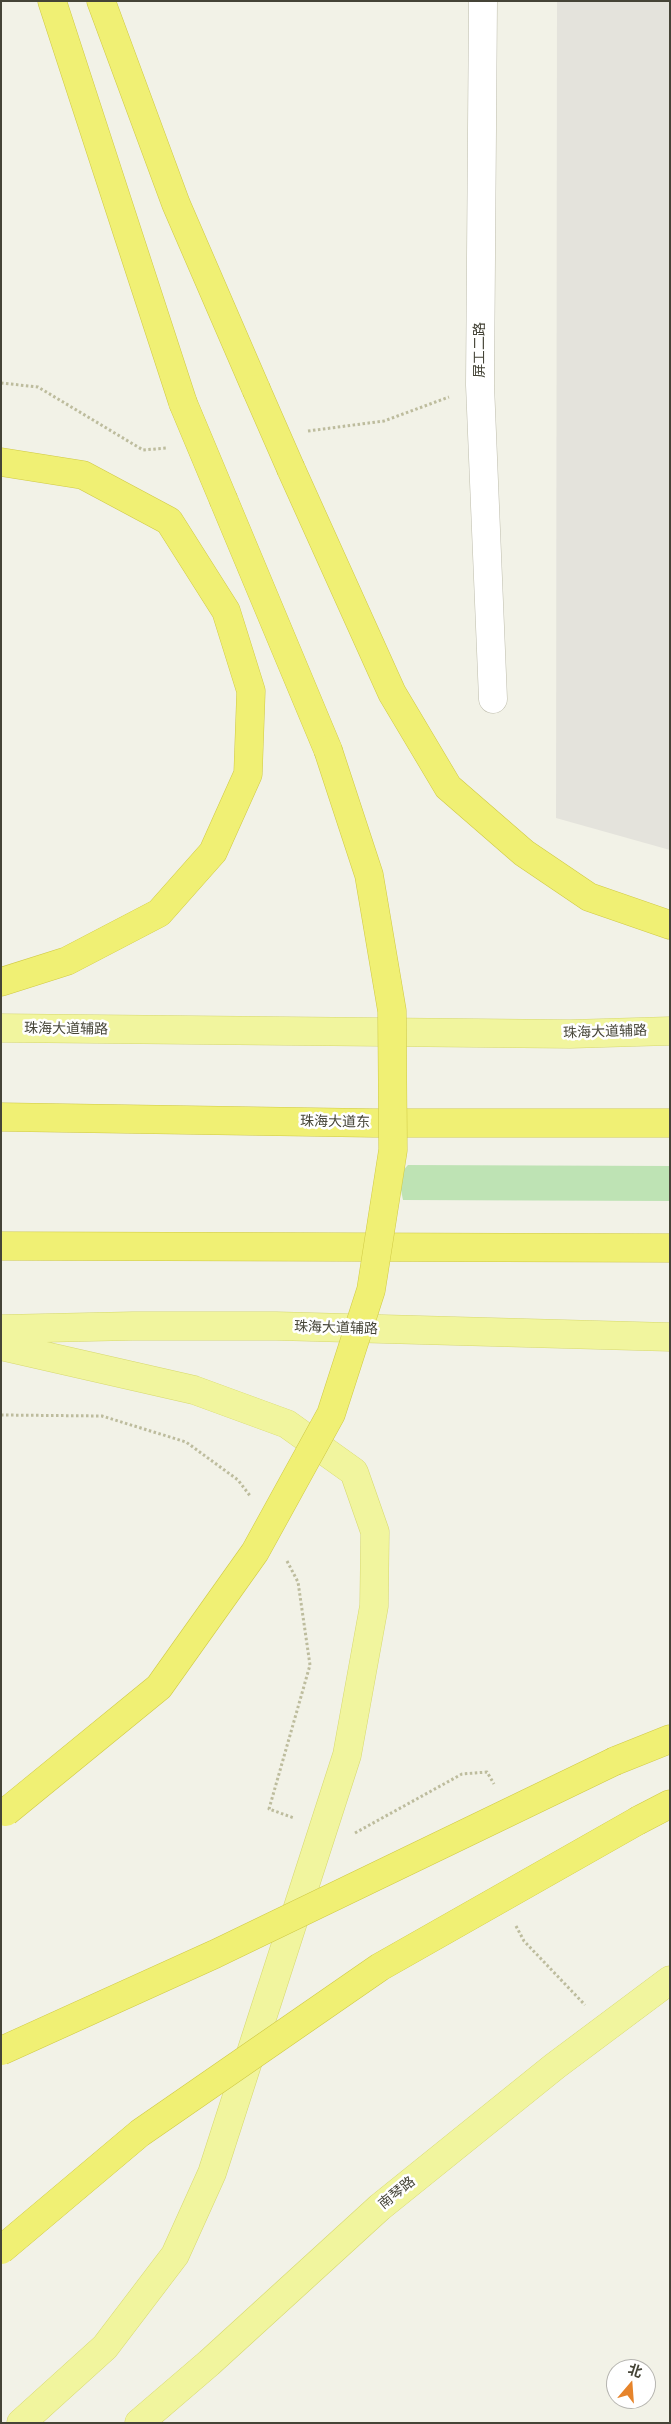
<!DOCTYPE html>
<meta charset="utf-8">
<style>
body{margin:0}
#map{position:relative;width:671px;height:2424px;overflow:hidden;background:#f2f2e7;font-family:Montserrat,"Noto Sans SC",sans-serif}
canvas{display:block}
.frame{position:absolute;inset:0;border:2px solid #454437;pointer-events:none}
.north{position:absolute;left:606px;top:2359px;width:50px;height:50px;box-sizing:border-box;background:#fff;border:1px solid #b5b4af;border-radius:50%;rotate:18deg;font-size:14px;font-weight:700;line-height:20px;text-align:center;color:#454437}
.north::after{content:'';display:block;margin:auto;width:18px;height:22px;background:#e6842b;clip-path:polygon(50% 0,100% 100%,50% 72%,0 100%)}
</style>
<div id="map">
<canvas width="671" height="2424"></canvas>
<div class="frame"></div>
<div class="north">北</div>
</div>
<script>
const g = document.querySelector('canvas').getContext('2d');
g.lineJoin = 'round';
function paint(path, color) { g.fillStyle = color; g.fill(path, 'evenodd'); }
const toPath = rows => new Path2D(rows.map(r => 'M' + r).join(''));
function stroke(path, color, width, dash) { g.strokeStyle = color; g.lineWidth = width; g.lineCap = dash ? 'butt' : 'round'; g.setLineDash(dash || []); g.stroke(path); }
function write(font, color, halo, rows, align = 'center') {
  g.font = font + ' Montserrat,"Noto Sans SC",sans-serif'; g.lineWidth = 5; g.setLineDash([]); g.textBaseline = 'middle'; g.strokeStyle = halo; g.fillStyle = color; for (const [text, x, y, turn = 0] of rows) {
    g.save(); g.translate(x, y); g.rotate((+turn || 0) * Math.PI / 180); g.textAlign = isNaN(turn) ? turn : align; if (halo) g.strokeText(text, 0, 0); g.fillText(text, 0, 0); g.restore();
  }
}
paint(toPath([
 [557,1,670,1,670,850,556,818]
]), '#e4e3dc');
paint(toPath([
 [408,1165,670,1166,670,1201,403,1200,398,1176]
]), '#bee3b4');
const minor = toPath([
 [483,1,480,385,493,699]
]);
const major = toPath([
 [1,1028,570,1034,670,1031],
 [1,1329,133,1326,276,1326,670,1337],
 [1,1346,194,1390,287,1424,354,1472,375,1532,374,1606,347,1755,212,2173,175,2255,105,2347,21,2423],
 [139,2423,209,2363,380,2207,555,2066,670,1980]
]);
const highway = toPath([
 [52,1,183,403],
 [101,1,176,204,256,389],
 [1,462,83,475,169,521,226,611,251,691,248,774,213,852,159,913,67,961,1,982],
 [291,469,392,693,448,787,524,853,589,897,670,925],
 [224,501,328,750],
 [1,1117,373,1123,670,1123],
 [1,1246,670,1248],
 [615,1761,670,1739],
 [639,1820,670,1804]
]);
stroke(minor, '#bdbcab', 29);
stroke(major, '#d6d86f', 29);
stroke(highway, '#cfc945', 29);
stroke(toPath([
 [1,383,38,387,143,450,167,448],
 [308,431,384,421,449,397],
 [1,1415,102,1416,186,1442,238,1480,251,1497],
 [287,1561,298,1582,310,1665,269,1809,294,1818],
 [355,1833,462,1774,487,1772,494,1784],
 [516,1926,524,1941,585,2005]
]), '#bdbc9d', 3, [2.5, 2.5]);
stroke(minor, '#fff', 28);
stroke(major, '#f1f59e', 28);
stroke(highway, '#f0f074', 28);
const highwayBridge = toPath([
 [256,389,291,469],
 [183,403,224,501],
 [6,1812,159,1687,255,1552,331,1414,371,1290,393,1150,392,1011,369,875,328,750],
 [1,2051,215,1954,615,1761],
 [1,2250,140,2133,380,1967,639,1820]
]);
stroke(highwayBridge, '#cfc945', 29, []);
stroke(highwayBridge, '#f0f074', 28);
write('14px', '#454437', '#fff', [
 ["屏工二路",480,350,-90],
 ["珠海大道辅路",66,1029,1],
 ["珠海大道辅路",605,1032,-2],
 ["珠海大道东",335,1122,1],
 ["珠海大道辅路",336,1328,2],
 ["南琴路",397,2193,-39]
]);
</script>
